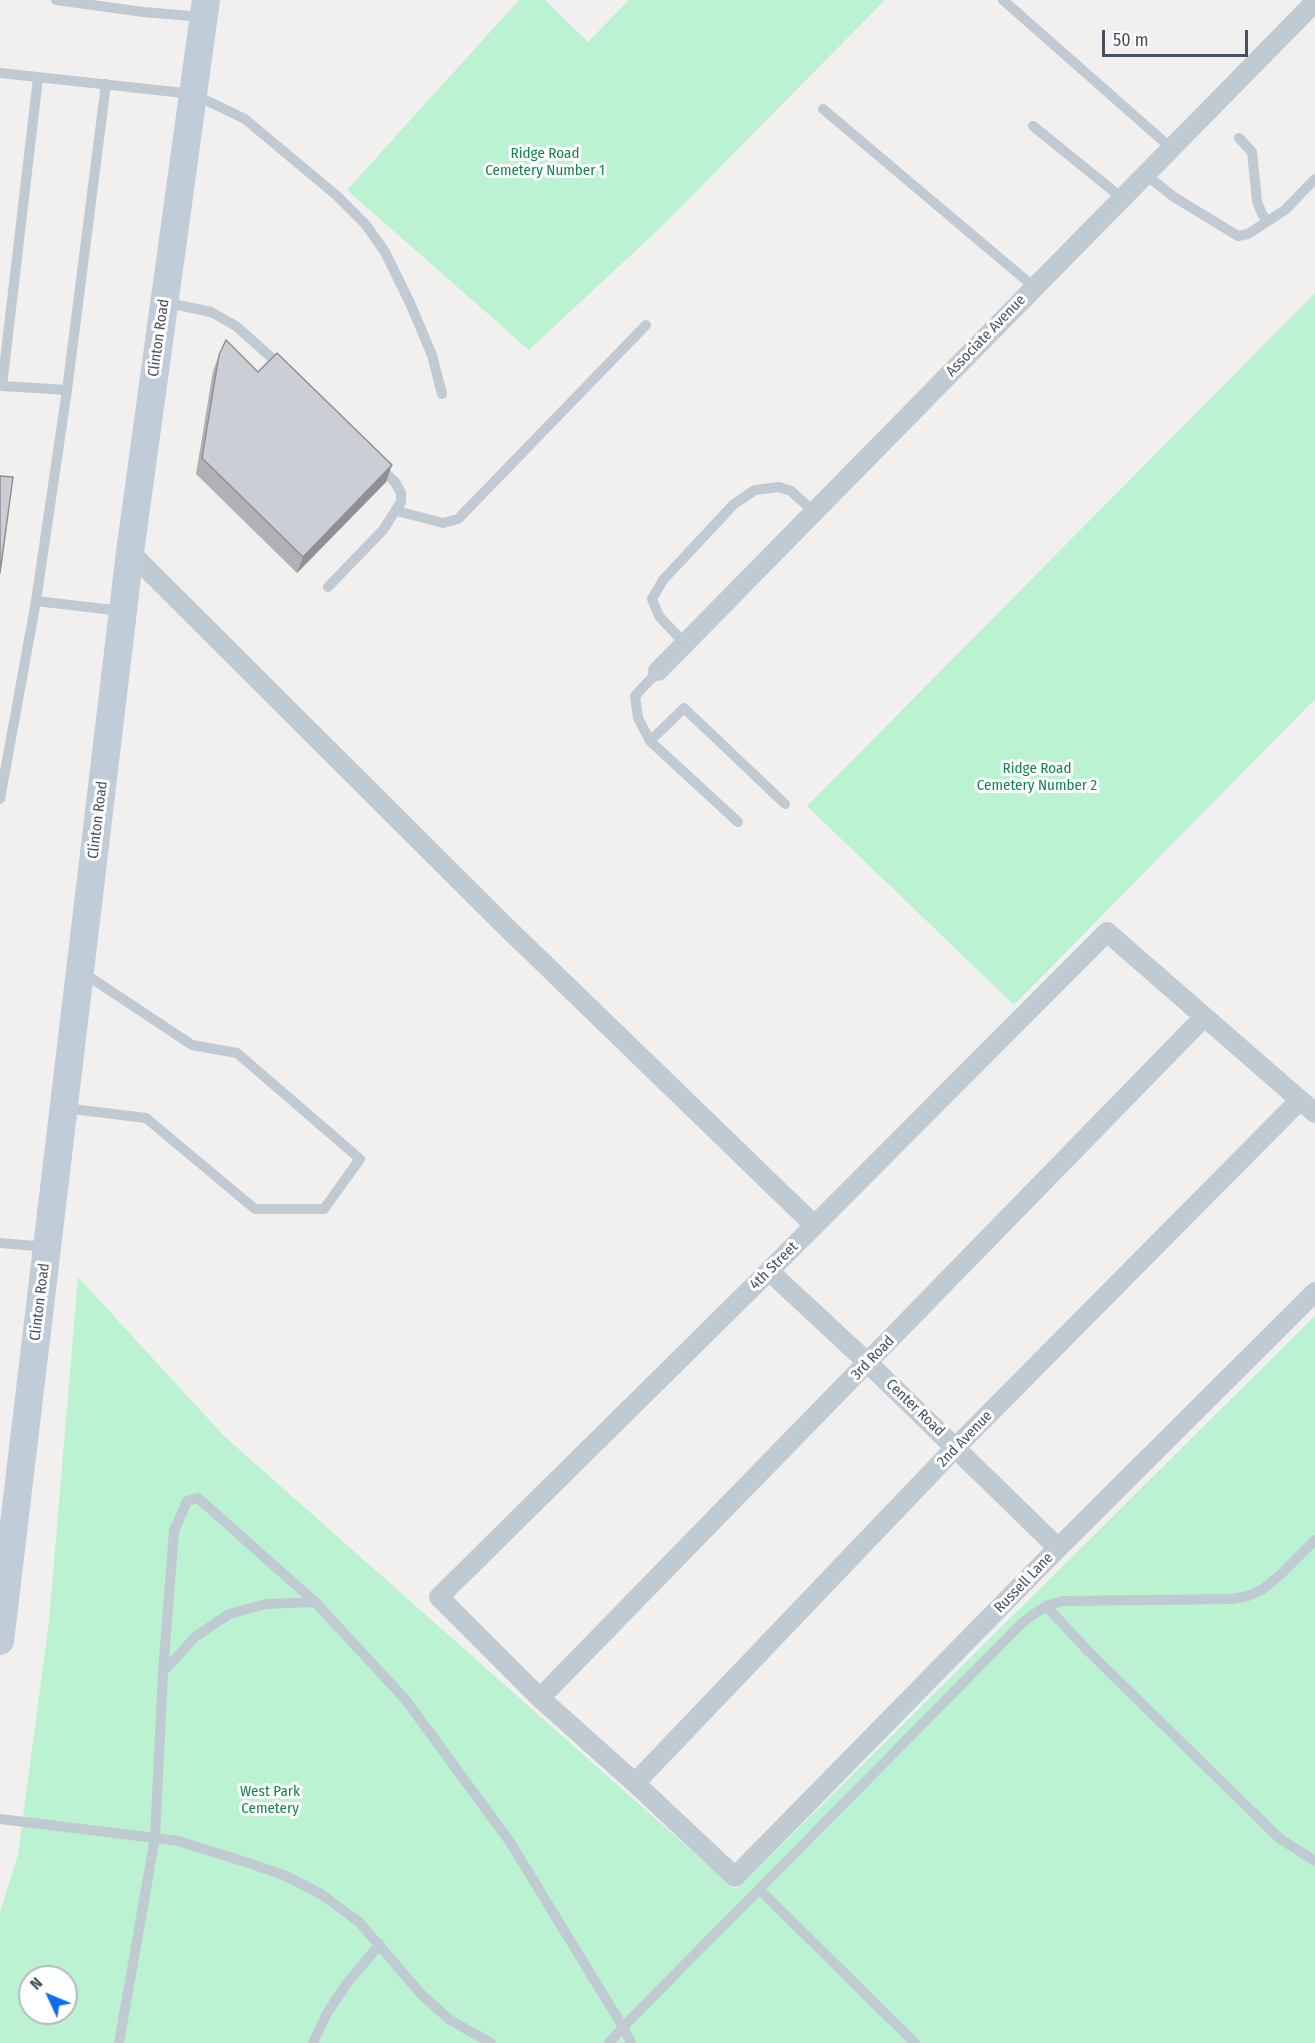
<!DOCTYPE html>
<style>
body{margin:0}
#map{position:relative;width:1315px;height:2043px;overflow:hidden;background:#f2efef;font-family:"Fira Sans Condensed",sans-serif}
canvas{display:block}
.north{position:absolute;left:18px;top:1965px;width:60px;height:60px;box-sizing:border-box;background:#fff;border:2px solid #b5babf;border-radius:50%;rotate:314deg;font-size:16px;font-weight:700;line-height:24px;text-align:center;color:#46525e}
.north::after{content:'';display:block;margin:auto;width:21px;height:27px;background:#0e6cee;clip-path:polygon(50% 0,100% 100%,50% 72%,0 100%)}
.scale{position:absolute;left:1102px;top:30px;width:146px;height:27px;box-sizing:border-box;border:3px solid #46525e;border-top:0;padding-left:8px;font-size:18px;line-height:21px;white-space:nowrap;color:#46525e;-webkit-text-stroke:4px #fff;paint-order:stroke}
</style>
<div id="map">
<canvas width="1315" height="2043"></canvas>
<div class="north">N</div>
<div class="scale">50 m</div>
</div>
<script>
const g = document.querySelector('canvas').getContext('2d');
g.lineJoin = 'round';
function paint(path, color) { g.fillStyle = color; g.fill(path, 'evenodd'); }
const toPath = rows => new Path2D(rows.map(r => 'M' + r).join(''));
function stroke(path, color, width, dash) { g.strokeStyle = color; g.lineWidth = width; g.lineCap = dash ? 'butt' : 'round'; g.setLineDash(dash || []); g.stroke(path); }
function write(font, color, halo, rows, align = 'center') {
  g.font = font + ' "Fira Sans Condensed",sans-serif'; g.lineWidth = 6; g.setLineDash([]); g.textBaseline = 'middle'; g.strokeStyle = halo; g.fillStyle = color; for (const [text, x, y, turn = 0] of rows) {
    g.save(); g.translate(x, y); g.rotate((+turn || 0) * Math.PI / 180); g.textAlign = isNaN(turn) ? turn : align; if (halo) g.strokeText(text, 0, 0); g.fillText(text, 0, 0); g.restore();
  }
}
paint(toPath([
 [519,0,545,0,588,42,629,0,885,0,661,227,529,350,347,190],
 [1315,293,1315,699,1014,1005,807,806],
 [78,1277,224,1436,736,1890,1315,1316,1315,2043,0,2043,0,1912,18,1854,49,1621],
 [30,1977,66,1977,66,2013,30,2013]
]), '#bbf2d1');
stroke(toPath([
 [56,0,143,12,203,17],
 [1003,0,1171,148],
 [0,73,193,94,245,119,336,195,366,225,385,252,410,303,432,355,442,394],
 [38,78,2,386,67,390],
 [823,109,1034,287],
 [1033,126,1122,198],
 [1239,138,1252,152,1257,201,1262,214,1268,221,1285,210,1315,179],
 [1145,174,1174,197,1238,236,1248,234,1268,221],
 [164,302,211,312,236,326,282,367],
 [397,511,443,523,458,519,646,325],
 [328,587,383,530,401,502,401,493,395,482,378,466],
 [36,601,122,611],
 [685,644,659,616,652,599,663,580,734,504,755,490,779,487,791,491,814,512],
 [658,671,635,696,638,718,650,741,738,822],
 [650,741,684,708,785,804],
 [0,799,36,601,67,390,106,84],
 [64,1108,146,1118,255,1209,324,1209,360,1159,237,1053,192,1045,82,972],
 [0,1243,47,1247],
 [1315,1540,1280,1575,1263,1589,1248,1596,1232,1599,1063,1601,1046,1606,1089,1652,1279,1838,1315,1861],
 [163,1672,195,1637,229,1614,266,1604,315,1602],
 [0,1819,155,1838,119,2043],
 [760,1890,915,2043],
 [313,2043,327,2013,348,1982,380,1944],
 [491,2043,450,2020,422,1995,359,1922,321,1894,286,1876,252,1864,178,1841,155,1838,163,1672,174,1531,187,1501,198,1498,315,1602,405,1699,510,1842,623,2027,1023,1622,1046,1606],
 [609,2043,623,2027,631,2043]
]), '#bfcad2', 10);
stroke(toPath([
 [130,552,498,919,814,1225],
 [658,671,1315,2],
 [1315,1113,1107,932,769,1271,439,1597,540,1698,635,1783,735,1877,1058,1548,1315,1292],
 [769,1271,868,1363,1058,1548],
 [540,1698,1204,1017],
 [635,1783,956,1447,1300,1100]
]), '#bfcad2', 20);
stroke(toPath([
 [0,1641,130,552,206,0]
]), '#c1ccd9', 28);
paint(toPath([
 [219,355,258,372,386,482,297,573,196,474,213,371]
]), '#afb1b6');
paint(toPath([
 [392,465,386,482,297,573,303,557]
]), '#8e9094');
const building = toPath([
 [226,340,258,372,277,353,392,465,303,557,202,458,219,355,226,340],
 [0,476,13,477,0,573,0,476]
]);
paint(building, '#cbced4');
stroke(building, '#8e9094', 1.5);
write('15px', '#11854d', '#fff', [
 ["Ridge Road",545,154],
 ["Cemetery Number 1",545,171],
 ["Ridge Road",1037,769],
 ["Cemetery Number 2",1037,786],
 ["West Park",270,1792],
 ["Cemetery",270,1809]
]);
write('15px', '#46525e', '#fff', [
 ["Associate Avenue",986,336,-46],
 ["Clinton Road",159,338,-82],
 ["Clinton Road",98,820,-83],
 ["4th Street",774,1266,-45],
 ["Clinton Road",40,1302,-83],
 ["3rd Road",873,1358,-46],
 ["Center Road",915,1408,44],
 ["2nd Avenue",965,1439,-46],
 ["Russell Lane",1024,1583,-46]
]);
</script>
